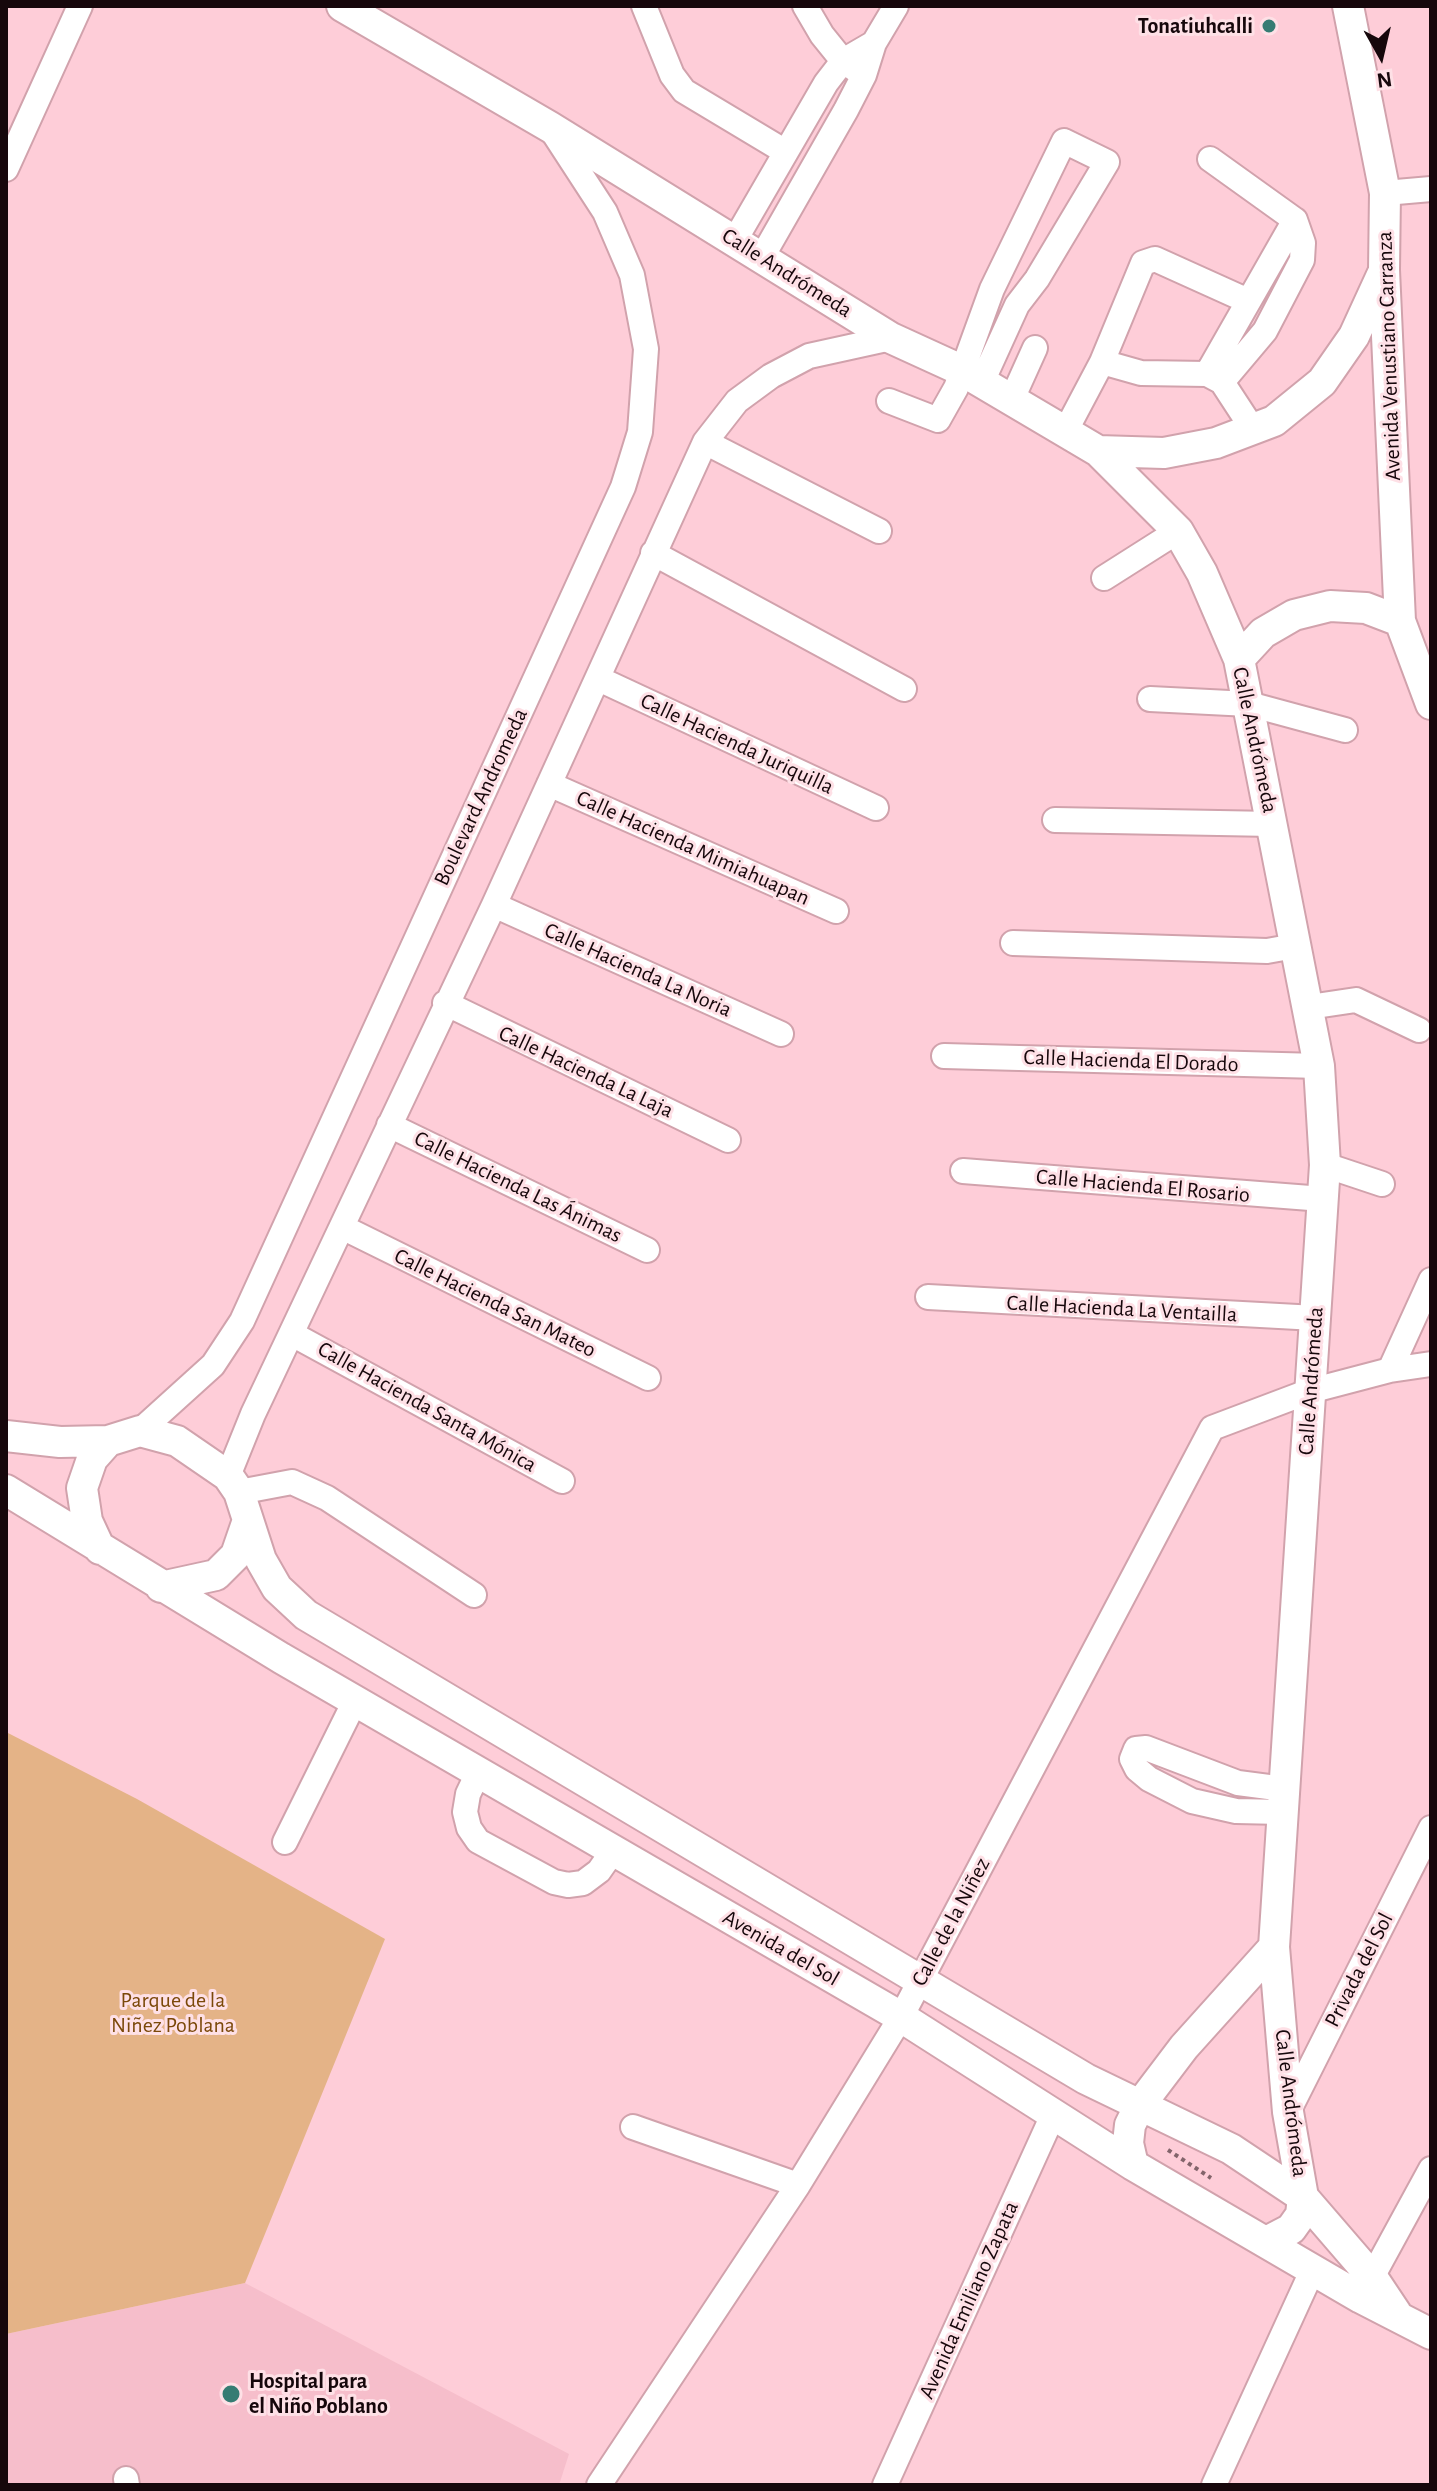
<!DOCTYPE html>
<meta charset="utf-8">
<style>
body{margin:0}
#map{position:relative;width:1437px;height:2491px;overflow:hidden;background:#fecdd8;font-family:"Alegreya Sans",sans-serif}
canvas{display:block}
.frame{position:absolute;inset:0;border:8px solid #16070b;pointer-events:none}
.north{position:absolute;left:1341px;top:16px;width:80px;height:80px;-webkit-text-stroke:6px #fee0e6;paint-order:stroke;rotate:172deg;font-size:22px;font-weight:700;line-height:32px;text-align:center;color:#16070b}
.north::after{content:'';display:block;margin:auto;width:28px;height:36px;background:#16070b;clip-path:polygon(50% 0,100% 100%,50% 72%,0 100%)}
</style>
<div id="map">
<canvas width="1437" height="2491"></canvas>
<div class="frame"></div>
<div class="north">N</div>
</div>
<script>
const g = document.querySelector('canvas').getContext('2d');
g.lineJoin = 'round';
function paint(path, color) { g.fillStyle = color; g.fill(path, 'evenodd'); }
const toPath = rows => new Path2D(rows.map(r => 'M' + r).join(''));
function stroke(path, color, width, dash) { g.strokeStyle = color; g.lineWidth = width; g.lineCap = dash ? 'butt' : 'round'; g.setLineDash(dash || []); g.stroke(path); }
function write(font, color, halo, rows, align = 'center') {
  g.font = font + ' "Alegreya Sans",sans-serif'; g.lineWidth = 6; g.setLineDash([]); g.textBaseline = 'middle'; g.strokeStyle = halo; g.fillStyle = color; for (const [text, x, y, turn = 0] of rows) {
    g.save(); g.translate(x, y); g.rotate((+turn || 0) * Math.PI / 180); g.textAlign = isNaN(turn) ? turn : align; if (halo) g.strokeText(text, 0, 0); g.fillText(text, 0, 0); g.restore();
  }
}
paint(toPath([
 [245,2283,569,2454,559,2485,6,2485,6,2334]
]), '#f6becb');
paint(toPath([
 [6,1732,137,1799,385,1939,245,2283,6,2334]
]), '#e4b387');
const minor = toPath([
 [644,6,672,75,684,91,784,151],
 [805,6,822,35,843,61,855,69],
 [6,169,80,6],
 [1385,193,1431,189],
 [735,240,826,83,843,61,874,43],
 [762,257,846,110,864,75,874,43,896,6],
 [1102,362,1141,373,1207,374,1222,382,1265,331,1302,260,1303,243,1295,220,1210,159],
 [1207,374,1295,220],
 [1222,382,1254,431],
 [1012,399,1035,348],
 [889,401,938,420,956,388,992,289,1064,141,1107,162,1037,279,1017,305,982,382],
 [1065,432,1102,362,1143,263,1155,259,1248,301],
 [705,442,879,531],
 [653,553,904,689],
 [1104,578,1178,531],
 [599,679,876,808],
 [1150,699,1249,704,1345,730],
 [549,784,836,911],
 [1055,820,1273,824],
 [494,905,781,1034],
 [1013,943,1267,951,1295,946],
 [445,1003,728,1140],
 [1309,1007,1356,1000,1419,1030],
 [944,1056,1319,1066],
 [389,1125,647,1250],
 [1325,1165,1382,1184],
 [963,1171,1323,1199],
 [342,1227,648,1378],
 [928,1297,1316,1318],
 [292,1334,562,1481],
 [1390,1370,1431,1280],
 [140,1431,213,1365,242,1321,623,487,640,432,646,349,632,275,605,212,551,129],
 [228,1476,253,1414,494,905,705,442,737,401,771,376,809,356,891,338],
 [239,1492,292,1482,327,1498,474,1595],
 [478,1773,468,1794,465,1812,469,1828,478,1841,554,1882,568,1885,583,1883,599,1871,613,1851],
 [1282,1812,1236,1811,1192,1801,1149,1779,1137,1769,1132,1759,1136,1749,1146,1748,1238,1783,1284,1789],
 [285,1842,355,1701],
 [1288,2112,1431,1828],
 [633,2127,798,2185],
 [1365,2290,1431,2169],
 [126,2479,127,2485],
 [599,2485,798,2185,901,2017,1212,1428,1310,1391,1390,1370,1431,1364],
 [885,2485,1053,2115],
 [1214,2485,1313,2269]
]);
const major = toPath([
 [342,6,550,127,891,338,961,370,1098,451,1178,531,1202,573,1239,659,1319,1066,1325,1165,1274,1947,1288,2112,1303,2197,1301,2215,1291,2229,1268,2241],
 [1348,6,1385,193,1384,270,1400,621,1431,704],
 [1098,451,1164,453,1216,443,1274,421,1322,382,1354,336,1382,275],
 [1239,659,1263,633,1294,615,1330,606,1366,608,1400,621],
 [6,1436,60,1442,108,1441],
 [6,1490,281,1658,901,2017,1133,2165,1361,2298,1431,2334],
 [100,1549,87,1521,82,1488,92,1459,108,1441,140,1431,177,1441,228,1476,239,1492,261,1560,277,1588,306,1615,1086,2079,1231,2149,1303,2197,1372,2277,1396,2313],
 [161,1587,216,1575,236,1555,247,1523],
 [1133,2165,1128,2143,1130,2125,1140,2105,1184,2047,1274,1947]
]);
stroke(minor, '#d1a2ac', 28);
stroke(major, '#d1a2ac', 34);
stroke(toPath([
 [1168,2150,1211,2178]
]), '#83646b', 4, [4, 4]);
stroke(minor, '#fff', 24);
stroke(major, '#fff', 30);
for (const [x, y, r, color] of [
 [1269,26,8,"#367c73"],
 [231,2394,10,"#367c73"]
]) { const dot = new Path2D(); dot.arc(x, y, r, 0, 2 * Math.PI); g.fillStyle = color; g.fill(dot); stroke(dot, '#fee0e6', 3); }
write('bold 22px', '#16070b', '#fee0e6', [
 ["Tonatiuhcalli",1253,26],
 ["Hospital para",249,2381,"left"],
 ["el Niño Poblano",249,2406,"left"]
], 'right');
write('22px', '#16070b', '#fee0e6', [
 ["Calle Andrómeda",787,273,32],
 ["Avenida Venustiano Carranza",1389,356,-92],
 ["Calle Andrómeda",1255,740,78],
 ["Calle Hacienda Juriquilla",737,744,25],
 ["Boulevard Andromeda",481,797,-65],
 ["Calle Hacienda Mimiahuapan",693,848,24],
 ["Calle Hacienda La Noria",638,970,24],
 ["Calle Hacienda El Dorado",1131,1061,2],
 ["Calle Hacienda La Laja",586,1072,25],
 ["Calle Hacienda El Rosario",1143,1186,5],
 ["Calle Hacienda Las Ánimas",518,1187,26],
 ["Calle Hacienda San Mateo",495,1303,26],
 ["Calle Hacienda La Ventailla",1122,1309,3],
 ["Calle Andrómeda",1311,1381,-86],
 ["Calle Hacienda Santa Mónica",427,1407,29],
 ["Calle de la Niñez",951,1922,-62],
 ["Avenida del Sol",781,1948,30],
 ["Privada del Sol",1359,1970,-63],
 ["Calle Andrómeda",1291,2103,83],
 ["Avenida Emiliano Zapata",969,2300,-66]
]);
write('22px', '#7b4809', '#fee0e6', [
 ["Parque de la",173,2000],
 ["Niñez Poblana",173,2025]
]);
</script>
